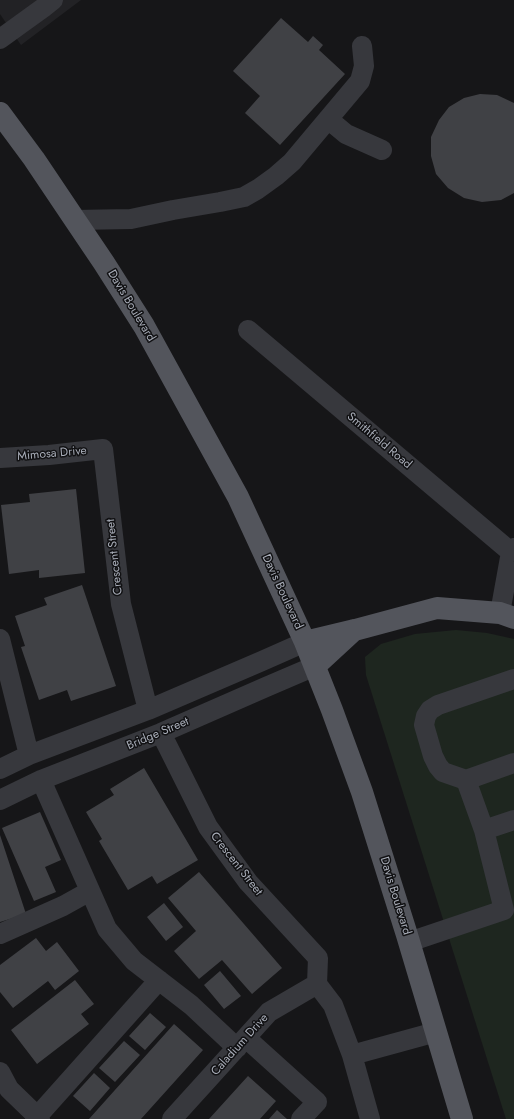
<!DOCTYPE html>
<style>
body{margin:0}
canvas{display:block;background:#161618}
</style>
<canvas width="514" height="1119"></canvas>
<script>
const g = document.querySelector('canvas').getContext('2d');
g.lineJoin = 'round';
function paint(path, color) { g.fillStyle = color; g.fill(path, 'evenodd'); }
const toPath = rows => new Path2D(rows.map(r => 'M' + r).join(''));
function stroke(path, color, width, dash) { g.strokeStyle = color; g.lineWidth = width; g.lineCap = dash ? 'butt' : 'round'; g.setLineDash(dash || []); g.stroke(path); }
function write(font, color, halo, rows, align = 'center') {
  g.font = font + ' Jost,sans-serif'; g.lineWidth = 3; g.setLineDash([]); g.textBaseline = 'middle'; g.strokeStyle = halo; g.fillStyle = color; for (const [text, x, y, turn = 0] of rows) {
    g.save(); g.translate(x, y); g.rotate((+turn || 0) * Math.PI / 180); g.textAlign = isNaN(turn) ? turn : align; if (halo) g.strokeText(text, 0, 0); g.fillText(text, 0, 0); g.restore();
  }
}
paint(toPath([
 [0,0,81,0,21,45,0,14]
]), '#222225');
paint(toPath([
 [456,630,487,633,514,639,514,1119,506,1119,366,675,365,657,381,644,415,634]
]), '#1e261f');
paint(toPath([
 [281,18,308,42,313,36,323,45,319,50,345,74,280,145,245,113,260,96,233,71],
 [480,94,497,95,514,103,514,193,501,200,482,202,464,198,448,188,436,174,431,156,431,137,439,120,449,107,464,98],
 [76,489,85,573,39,578,39,570,9,574,1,505,30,502,29,494],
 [82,585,116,686,71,701,67,690,39,700,21,647,25,646,15,616,47,605,44,598],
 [144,768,198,860,157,884,152,876,128,890,99,841,102,839,86,812,114,795,110,789],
 [40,812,61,860,45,867,56,892,34,901,2,828],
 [0,835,26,914,0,922],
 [199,872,282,968,252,994,222,960,199,979,174,951,196,931,168,898],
 [164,903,183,927,166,941,147,917],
 [36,938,46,951,57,942,79,971,55,990,48,981,13,1008,0,992,0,965],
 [220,971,241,996,224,1009,204,985],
 [75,980,94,1004,81,1014,89,1024,37,1064,11,1030],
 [150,1013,166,1027,145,1050,129,1036],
 [174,1024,203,1050,141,1119,89,1119],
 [124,1041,140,1055,115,1082,99,1068],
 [94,1073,110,1088,90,1111,73,1096],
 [248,1076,276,1101,260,1119,209,1119],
 [277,1110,287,1119,269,1119]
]), '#404145');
stroke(toPath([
 [0,39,43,8,53,0],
 [328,119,346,134,382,150],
 [75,220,131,219,173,210,220,202,244,197,258,189,276,176,292,162,360,81,364,66,362,46],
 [248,330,511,552],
 [0,458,49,455,103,449,121,604,148,710],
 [500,613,511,552,514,548],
 [0,639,29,755],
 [161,733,208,827,248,882,318,958,317,984],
 [0,769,29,755,148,710,262,661,305,642],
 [41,780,107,929,134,961,191,1005,237,1048],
 [466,780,443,772,438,766,433,756,424,725,426,716,430,710,438,705,514,679],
 [0,800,41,780,161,733,266,687,315,666],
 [484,830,514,820],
 [0,934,63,906,90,891],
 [409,942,504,910,484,830,466,780,514,763],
 [317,984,333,1005,352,1055,436,1032],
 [246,1038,317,1102,301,1119],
 [352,1055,370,1119],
 [0,1072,9,1089,40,1119],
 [35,1119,159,980],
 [172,1119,269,1012,317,984]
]), '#37383d', 20);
stroke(toPath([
 [0,113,34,159,75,220,104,263,144,326,238,497,305,642,332,710,362,792,407,935,462,1119],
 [305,642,355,630,437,608,500,613,514,618],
 [315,666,354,630]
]), '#53555c', 22);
write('12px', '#a8adb8', '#111113', [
 ["Davis Boulevard",131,306,59],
 ["Smithfield Road",379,441,40],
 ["Mimosa Drive",52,454,-5],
 ["Crescent Street",115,557,-96],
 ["Davis Boulevard",282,592,65],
 ["Bridge Street",158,734,-23],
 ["Crescent Street",236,864,52],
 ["Davis Boulevard",395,896,73],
 ["Caladium Drive",240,1045,-48]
]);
</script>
